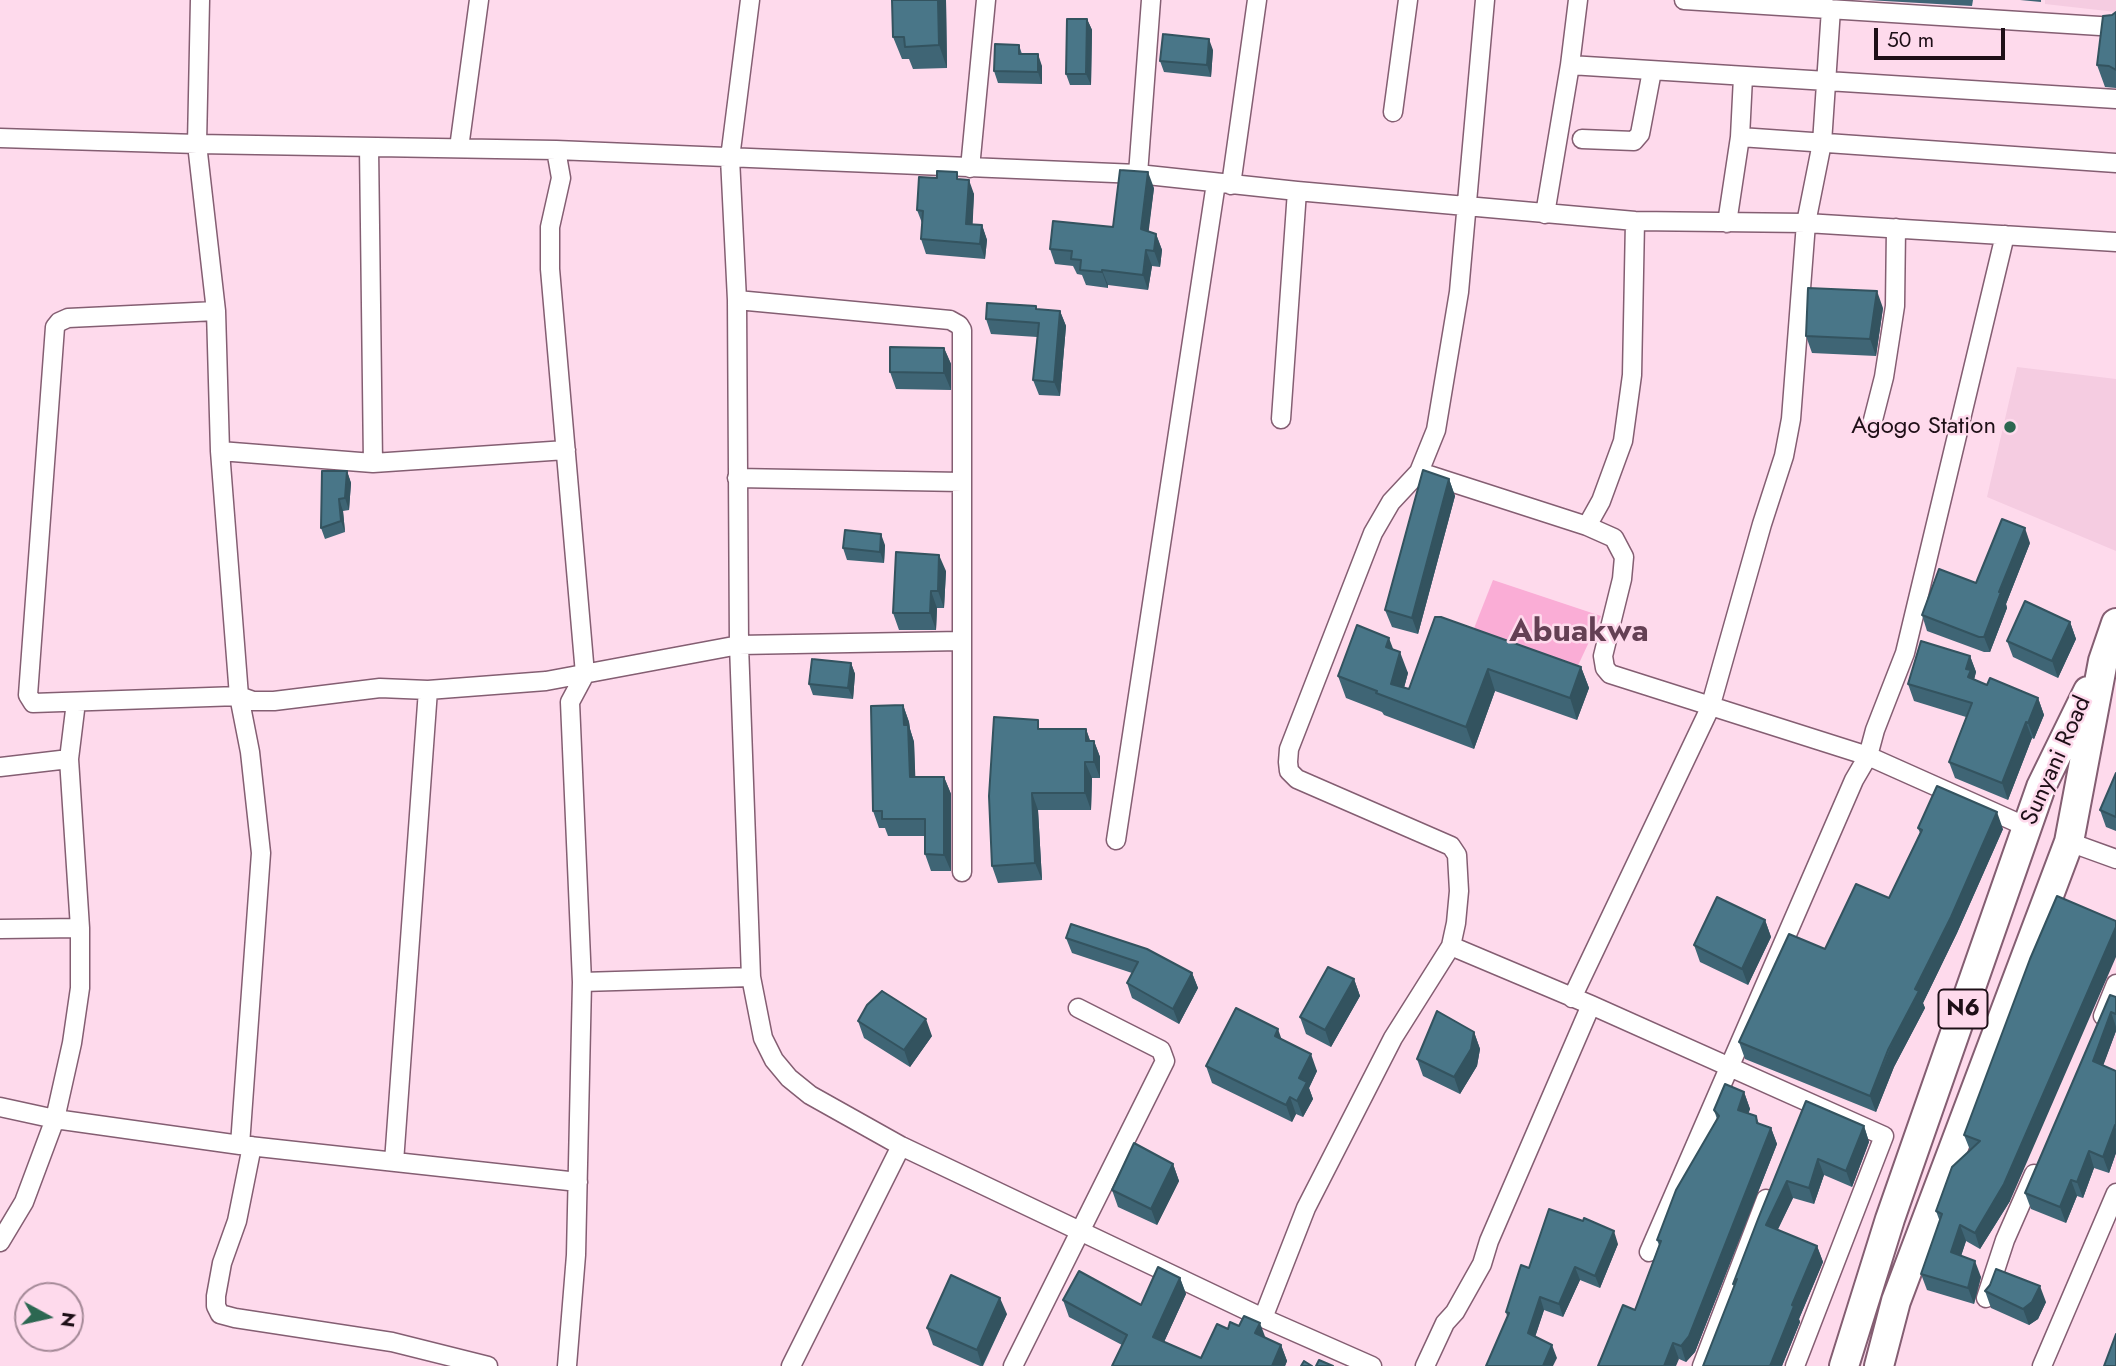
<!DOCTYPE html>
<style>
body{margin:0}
#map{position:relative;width:2116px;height:1366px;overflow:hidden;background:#fedaec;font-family:Jost,sans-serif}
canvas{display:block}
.north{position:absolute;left:14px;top:1282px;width:70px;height:70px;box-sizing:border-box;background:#fedaec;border:2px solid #a48997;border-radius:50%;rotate:98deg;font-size:19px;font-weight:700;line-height:28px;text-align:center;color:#1e0f17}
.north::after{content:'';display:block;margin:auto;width:24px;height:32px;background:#2c6751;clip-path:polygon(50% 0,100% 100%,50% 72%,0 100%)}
.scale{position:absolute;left:1874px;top:28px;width:131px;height:32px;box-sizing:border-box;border:4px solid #1e0f17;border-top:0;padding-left:9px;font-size:21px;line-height:24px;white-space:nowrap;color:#1e0f17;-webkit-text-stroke:5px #fedaec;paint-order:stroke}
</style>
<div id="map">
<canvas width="2116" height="1366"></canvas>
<div class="north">N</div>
<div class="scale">50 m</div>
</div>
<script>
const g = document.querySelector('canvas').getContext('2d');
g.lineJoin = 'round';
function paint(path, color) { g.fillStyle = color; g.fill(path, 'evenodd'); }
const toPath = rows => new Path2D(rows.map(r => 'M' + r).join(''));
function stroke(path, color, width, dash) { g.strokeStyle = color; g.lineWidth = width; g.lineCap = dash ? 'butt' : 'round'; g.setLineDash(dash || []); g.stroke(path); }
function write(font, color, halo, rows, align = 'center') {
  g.font = font + ' Jost,sans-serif'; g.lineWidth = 5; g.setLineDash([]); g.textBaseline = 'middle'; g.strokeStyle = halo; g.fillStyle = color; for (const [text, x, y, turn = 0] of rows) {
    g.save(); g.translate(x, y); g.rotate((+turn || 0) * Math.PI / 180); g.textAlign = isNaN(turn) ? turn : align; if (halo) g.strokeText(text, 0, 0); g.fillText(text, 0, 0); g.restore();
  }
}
paint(toPath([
 [2045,0,2116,0,2116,12,2045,4],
 [2017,367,2116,379,2116,551,1987,497]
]), '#f5cce1');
paint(toPath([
 [1493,580,1601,616,1575,672,1471,636]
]), '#faadd6');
const street = toPath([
 [200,0,197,144,216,311,220,451,239,696,250,752,261,853,240,1145],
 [750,0,730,158,737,300,739,645,751,977,763,1038,774,1060,789,1078,810,1095,901,1146,1263,1318,1372,1366],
 [1684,0,2116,27],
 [1570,65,2116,99],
 [1393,112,1408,0],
 [1740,137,2116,163],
 [0,138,197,144,556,150,1138,174,1297,191,1635,221,1806,223,2116,242],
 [1582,139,1634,141,1640,134,1652,71],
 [369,147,373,463],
 [459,148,479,0],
 [556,150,561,178,550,227,550,269,585,674,570,702,582,982,576,1255,567,1366],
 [970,168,986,0],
 [1138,174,1151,0],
 [1231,185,1257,0],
 [1545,214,1570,65,1578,0],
 [1635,221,1632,375,1623,441,1601,501,1587,526,1614,538,1624,557,1622,579,1603,656,1605,668,1610,674,1868,756,2027,827],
 [1727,223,1740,137,1743,77],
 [737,300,950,320,959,325,962,330,962,872],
 [216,311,68,318,59,322,55,327,28,695,33,703,239,696,253,701,274,701,380,688,428,690,546,681,739,645,961,641],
 [1281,419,1297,191],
 [1873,420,1884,377,1895,306,1896,228],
 [220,451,373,463,566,450],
 [1429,475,1587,526],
 [737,478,962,482],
 [0,767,69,759],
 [1116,840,1216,183],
 [2069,842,2116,859],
 [0,929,80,928],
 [1451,946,1591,1005,1884,1136,1795,1366],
 [582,982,751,977],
 [1572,998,1710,708,1762,524,1784,456,1791,419,1806,223,1822,143,1831,9],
 [2103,1016,2116,984],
 [0,1107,55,1119,240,1145,578,1182],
 [252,1146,237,1221,222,1263,216,1296,216,1306,220,1314,235,1318,392,1342,488,1366],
 [394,1162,428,690],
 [0,1242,24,1202,55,1119,72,1043,80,988,80,928,69,759,76,702],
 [1649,1252,1854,780,1868,756,1875,730,1905,653,2005,235],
 [1986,1298,2005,1240,2034,1174],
 [1263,1318,1306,1208,1393,1038,1451,946,1456,923,1459,891,1457,855,1451,846,1297,779,1289,771,1288,762,1289,749,1373,533,1391,502,1419,472,1436,430,1459,292,1485,0],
 [791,1366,901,1146],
 [1013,1366,1165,1061,1161,1050,1078,1008],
 [1425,1366,1445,1323,1455,1312,1482,1264,1489,1241,1591,1005],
 [1702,1366,1766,1199],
 [2042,1366,2116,1193]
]);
const primary = toPath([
 [1844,1366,1890,1219,2041,787,2088,691],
 [1879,1366,1896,1301,2069,842,2103,661,2116,623]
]);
stroke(street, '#845e72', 21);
stroke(primary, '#845e72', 32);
stroke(street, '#fff', 18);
stroke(primary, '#fff', 28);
paint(toPath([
 [892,0,946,0,947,68,913,69,909,59,902,59,893,37],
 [1867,0,1973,0,1972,6],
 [2020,0,2041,0,2041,2],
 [2116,12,2116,88,2105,87,2097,65,2112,15],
 [1087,19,1092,30,1091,85,1070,85,1066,74],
 [1019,45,1022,54,1042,66,1042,84,998,83,994,71],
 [1213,50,1211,77,1164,72,1160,61],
 [960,179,974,194,972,225,982,225,987,240,985,259,926,254,921,239,922,223,917,210],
 [1154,188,1148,232,1156,234,1162,250,1160,267,1152,266,1148,290,1108,285,1108,288,1086,285,1082,275,1077,274,1073,266,1055,264,1050,249,1113,227],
 [1883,308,1876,356,1812,353,1806,336],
 [1037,310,1060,311,1066,326,1060,396,1039,395,1033,380,1037,337,991,334,986,319],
 [944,348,951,364,951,390,896,389,890,372],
 [347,471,351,483,349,510,343,511,345,532,325,539,321,528],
 [1449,479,1455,496,1418,634,1392,627,1385,610],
 [2030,543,2006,604,2007,608,1990,652,1984,652,1927,631,1922,615,1976,583],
 [885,545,884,563,847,560,843,548],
 [946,571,944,608,937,608,936,630,899,630,893,613],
 [1435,617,1581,667,1589,688,1577,720,1495,691,1474,749,1384,715,1382,712,1346,698,1338,676,1394,650,1408,673,1404,688,1409,689],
 [2070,622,2076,639,2058,678,2013,657,2007,641],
 [1970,656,1976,672,1974,679,1987,685,2038,698,2044,715,2034,739,2032,738,2008,800,1955,778,1949,762,1966,717,1914,701,1908,684],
 [851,663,855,674,853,699,813,695,809,684],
 [903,705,909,722,910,729,914,742,915,777,944,777,951,794,951,871,931,871,925,854,925,836,888,836,885,828,879,828,873,811],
 [1042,729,1086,729,1090,741,1094,741,1100,757,1100,778,1092,778,1091,810,1038,810,1042,880,998,883,992,866],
 [2116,773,2116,831,2106,827,2100,810],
 [1918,828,2003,829,1957,933,1923,1003,1925,1008,1894,1067,1876,1112,1745,1059,1739,1042,1825,949,1889,898,1920,833],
 [1765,920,1771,937,1748,985,1700,962,1694,945],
 [1066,938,1192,973,1198,988,1179,1024,1132,998,1127,983,1132,973,1072,953],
 [2030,959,2010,1201,1980,1249,1966,1241,1961,1256,1981,1277,1974,1304,1927,1290,1921,1274,1940,1222,1936,1211,1970,1150,1964,1135],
 [1354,979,1360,996,1331,1047,1306,1034,1300,1017],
 [2116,997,2116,1031,2103,1065,2116,1071,2116,1153,2109,1173,2094,1168,2083,1198,2077,1196,2066,1223,2031,1209,2025,1193],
 [858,1021,932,1036,910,1067,864,1038],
 [1474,1032,1480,1049,1477,1066,1460,1094,1423,1076,1417,1059],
 [1282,1039,1317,1071,1309,1088,1313,1099,1303,1117,1296,1114,1292,1122,1212,1083,1206,1066],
 [1744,1092,1750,1109,1748,1113,1756,1116,1759,1124,1771,1128,1777,1144,1695,1352,1686,1362,1679,1359,1635,1310,1659,1245,1657,1240,1717,1119,1714,1110],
 [1806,1101,1864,1126,1869,1142,1852,1187,1824,1175,1814,1204,1793,1198,1777,1230,1817,1246,1823,1262,1799,1319,1800,1322,1782,1366,1703,1366,1734,1287,1733,1284],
 [1173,1164,1179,1181,1157,1225,1118,1207,1112,1190],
 [1618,1244,1600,1288,1580,1280,1563,1317,1544,1310,1535,1337,1557,1358,1507,1316,1506,1312,1529,1268],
 [1180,1278,1186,1294,1164,1342,1201,1358,1228,1329,1265,1338,1281,1345,1287,1361,1285,1366,1112,1366,1122,1345,1069,1317,1063,1300,1141,1305],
 [1985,1291,2046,1302,2038,1319,2029,1325,1991,1308],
 [1007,1314,983,1366,980,1366,933,1345,927,1328]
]), '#3f6575');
paint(toPath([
 [938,0,946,0,947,68,939,45],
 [1087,19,1092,30,1091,85,1086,74],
 [1209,39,1213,50,1211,77,1207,65],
 [1038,54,1042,66,1042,84,1038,72],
 [1148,172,1154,188,1147,245,1141,229],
 [969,180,974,194,972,239,966,224],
 [982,225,987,240,985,259,980,244],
 [1156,234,1162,250,1160,267,1154,251],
 [1146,250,1152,266,1148,290,1143,275],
 [1102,270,1108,285,1108,288,1102,272],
 [1877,291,1883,308,1876,356,1870,339],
 [1060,311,1066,326,1060,396,1054,382],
 [944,348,951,364,951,390,944,373],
 [347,471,351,483,349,510,345,498],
 [1449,479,1455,496,1418,634,1412,618],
 [339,499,343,511,345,532,341,521],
 [2025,528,2030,543,2006,604,2007,608,1990,652,1984,637,1999,592],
 [881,534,885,545,884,563,880,552],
 [939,555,946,571,944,608,938,591],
 [931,591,937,608,936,630,930,613],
 [2070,622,2076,639,2058,678,2052,661],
 [1389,638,1397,659,1386,647],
 [1400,652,1408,673,1400,702,1391,684],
 [1970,656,1976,672,1974,680,1968,677,1966,669],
 [851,663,855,674,853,699,848,688],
 [1581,667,1589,688,1577,720,1570,698],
 [1488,669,1495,691,1474,749,1466,727],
 [2038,698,2044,715,2034,739,2028,723],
 [903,705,909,722,910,729,914,742,916,794,910,777,904,725],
 [2026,722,2032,738,2008,800,2002,783],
 [1086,729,1092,746,1086,741],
 [1094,741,1100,757,1100,778,1094,762],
 [1085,762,1092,778,1091,810,1085,793],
 [944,777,951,794,951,871,944,855],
 [1032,793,1038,810,1042,880,1035,863],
 [1997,812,2003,829,1957,933,1923,1003,1925,1008,1894,1067,1876,1112,1870,1096,1915,989],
 [1765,920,1771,937,1748,985,1742,969],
 [2116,927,2116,957,2010,1201,1980,1249,1975,1233],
 [1192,973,1198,988,1179,1024,1173,1009],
 [1354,979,1360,996,1331,1047,1325,1030],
 [2111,1012,2116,1027,2116,1031,2099,1077,2093,1061],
 [926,1019,932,1036,910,1067,904,1050],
 [1278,1029,1284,1046,1275,1036],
 [1474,1032,1480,1049,1477,1066,1460,1094,1454,1077],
 [1311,1054,1317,1071,1309,1088,1313,1099,1303,1117,1297,1101,1299,1078],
 [1744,1092,1750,1109,1744,1127,1738,1110],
 [1290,1097,1296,1114,1292,1122,1286,1105],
 [2115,1125,2116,1129,2116,1153,2109,1173,2103,1157],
 [1864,1126,1869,1142,1852,1187,1846,1171],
 [1771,1128,1777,1144,1695,1352,1686,1362,1681,1346],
 [2089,1151,2094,1168,2083,1198,2077,1182],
 [1818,1159,1824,1175,1814,1204,1809,1188],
 [1173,1164,1179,1181,1157,1225,1151,1209],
 [2071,1180,2077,1196,2066,1223,2060,1207],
 [1787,1181,1793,1198,1772,1242,1766,1225],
 [1960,1225,1966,1241,1957,1268,1951,1252],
 [1614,1231,1618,1244,1600,1288,1595,1276],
 [1817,1246,1823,1262,1799,1319,1800,1322,1782,1366,1770,1366,1792,1305],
 [1975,1261,1981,1277,1974,1304,1968,1288],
 [1575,1267,1580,1280,1563,1317,1559,1304],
 [1180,1278,1186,1294,1159,1353,1153,1337],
 [2040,1286,2046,1302,2038,1319,2029,1325,2023,1309],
 [1540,1297,1544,1310,1532,1346,1528,1333],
 [1000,1298,1007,1314,982,1366,977,1350],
 [1260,1323,1266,1339,1255,1333],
 [1673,1343,1679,1359,1676,1366,1664,1366],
 [1281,1345,1287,1361,1285,1366,1272,1366],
 [1552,1345,1557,1358,1553,1366,1543,1366]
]), '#33535f');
const building = toPath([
 [892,0,938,0,939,45,905,47,904,37,893,37,892,0],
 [2116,12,2116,70,2109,66,2097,65,2103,16,2112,15,2116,12],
 [1067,19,1087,19,1086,74,1066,74,1067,19],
 [1163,34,1209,39,1207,65,1160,61,1163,34],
 [995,44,1019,45,1019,54,1038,54,1038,72,994,71,995,44],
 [1120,170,1148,172,1141,229,1156,234,1154,251,1146,250,1143,275,1102,270,1102,272,1080,270,1081,260,1071,259,1072,251,1050,249,1053,221,1113,227,1120,170],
 [937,171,957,172,957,179,969,180,966,224,982,225,980,244,921,239,923,211,917,210,919,177,937,178,937,171],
 [1808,288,1877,291,1870,339,1806,336,1808,288],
 [987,303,1036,306,1036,309,1060,311,1054,382,1033,380,1039,323,986,319,987,303],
 [890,347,944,348,944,373,890,372,890,347],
 [1423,470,1449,479,1412,618,1385,610,1423,470],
 [322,471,347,471,345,498,339,499,341,521,321,528,322,471],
 [2002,519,2025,528,1999,592,2001,592,1984,637,1979,637,1922,615,1939,569,1976,583,2002,519],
 [845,530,881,534,880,552,843,548,845,530],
 [896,552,939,555,938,591,931,591,930,613,893,613,896,552],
 [2025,601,2070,622,2052,661,2007,641,2025,601],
 [1435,617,1441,617,1581,667,1570,698,1488,669,1466,727,1376,693,1377,691,1338,676,1357,625,1389,638,1386,647,1400,652,1391,684,1409,689,1435,617],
 [1921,641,1970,656,1966,669,1971,670,1968,677,1987,685,1990,678,2038,698,2028,723,2026,722,2002,783,1949,762,1972,703,1908,684,1921,641],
 [812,659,851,663,848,688,809,684,812,659],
 [903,705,904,725,908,725,910,777,944,777,944,855,925,854,925,819,882,819,882,811,873,811,871,706,903,705],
 [994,717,1038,720,1038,729,1086,729,1086,741,1094,741,1094,762,1085,762,1085,793,1032,793,1035,863,992,866,989,796,994,717],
 [2116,773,2116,817,2100,810,2116,773],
 [1937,786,1997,812,1951,917,1915,989,1919,991,1888,1050,1870,1096,1739,1042,1789,934,1825,949,1856,884,1889,898,1922,830,1918,828,1937,786],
 [2057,896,2116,921,2116,927,2004,1184,1975,1233,1960,1225,1951,1252,1975,1261,1968,1288,1921,1274,1942,1214,1936,1211,1952,1167,1980,1141,1964,1135,2030,959,2057,896],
 [1717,897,1765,920,1742,969,1694,945,1717,897],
 [1071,924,1147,949,1192,973,1173,1009,1127,983,1138,962,1066,938,1071,924],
 [1328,967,1354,979,1325,1030,1300,1017,1328,967],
 [882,991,926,1019,904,1050,858,1021,867,1005,882,991],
 [2110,995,2116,997,2116,1014,2111,1012,2093,1061,2116,1071,2116,1126,2115,1125,2103,1157,2089,1151,2077,1182,2071,1180,2060,1207,2025,1193,2110,995],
 [1236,1008,1278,1029,1275,1036,1311,1054,1299,1078,1307,1082,1297,1101,1290,1097,1286,1105,1206,1066,1236,1008],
 [1437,1011,1474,1032,1471,1049,1454,1077,1417,1059,1437,1011],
 [1725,1084,1744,1092,1738,1110,1756,1116,1757,1123,1771,1128,1689,1336,1681,1346,1673,1343,1664,1366,1598,1366,1623,1305,1635,1310,1661,1241,1657,1240,1676,1190,1719,1116,1714,1110,1725,1084],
 [1806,1101,1864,1126,1846,1171,1818,1159,1809,1188,1787,1181,1766,1225,1817,1246,1792,1305,1794,1306,1770,1366,1703,1366,1737,1279,1733,1284,1758,1219,1806,1101],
 [1134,1143,1173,1164,1151,1209,1112,1190,1134,1143],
 [1549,1209,1583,1221,1584,1218,1614,1231,1595,1276,1575,1267,1559,1304,1540,1297,1528,1333,1552,1345,1543,1366,1486,1366,1509,1313,1506,1312,1521,1265,1529,1268,1549,1209],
 [1158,1267,1180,1278,1153,1337,1201,1358,1217,1324,1228,1329,1230,1322,1239,1326,1244,1316,1260,1323,1255,1333,1281,1345,1272,1366,1112,1366,1127,1335,1063,1300,1079,1271,1141,1305,1158,1267],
 [1996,1269,2040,1286,2032,1302,2023,1309,1985,1291,1990,1285,1996,1269],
 [951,1275,1000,1298,977,1350,927,1328,951,1275],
 [2116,1334,2116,1366,2104,1366,2116,1334],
 [1319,1360,1333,1366,1316,1366,1319,1360],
 [1304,1361,1312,1366,1301,1366,1304,1361]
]);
paint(building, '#497688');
stroke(building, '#33535f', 2);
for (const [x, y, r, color] of [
 [2010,427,7,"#2c6751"]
]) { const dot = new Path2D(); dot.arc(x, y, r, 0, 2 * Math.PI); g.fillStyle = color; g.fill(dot); stroke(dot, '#fedaec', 2.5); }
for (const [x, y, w] of [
 [1963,1009,49]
]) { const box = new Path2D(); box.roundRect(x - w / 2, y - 19.5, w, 39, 5); g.fillStyle = '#fedaec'; g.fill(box); stroke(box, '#1e0f17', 2); }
write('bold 23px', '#1e0f17', null, [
 ["N6",1963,1009]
]);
write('24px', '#1e0f17', '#fedaec', [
 ["Agogo Station",1996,427]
], 'right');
write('24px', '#1e0f17', '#fedaec', [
 ["Sunyani Road",2057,761,-66]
]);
write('bold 32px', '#644054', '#fedaec', [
 ["Abuakwa",1579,633]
]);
</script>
